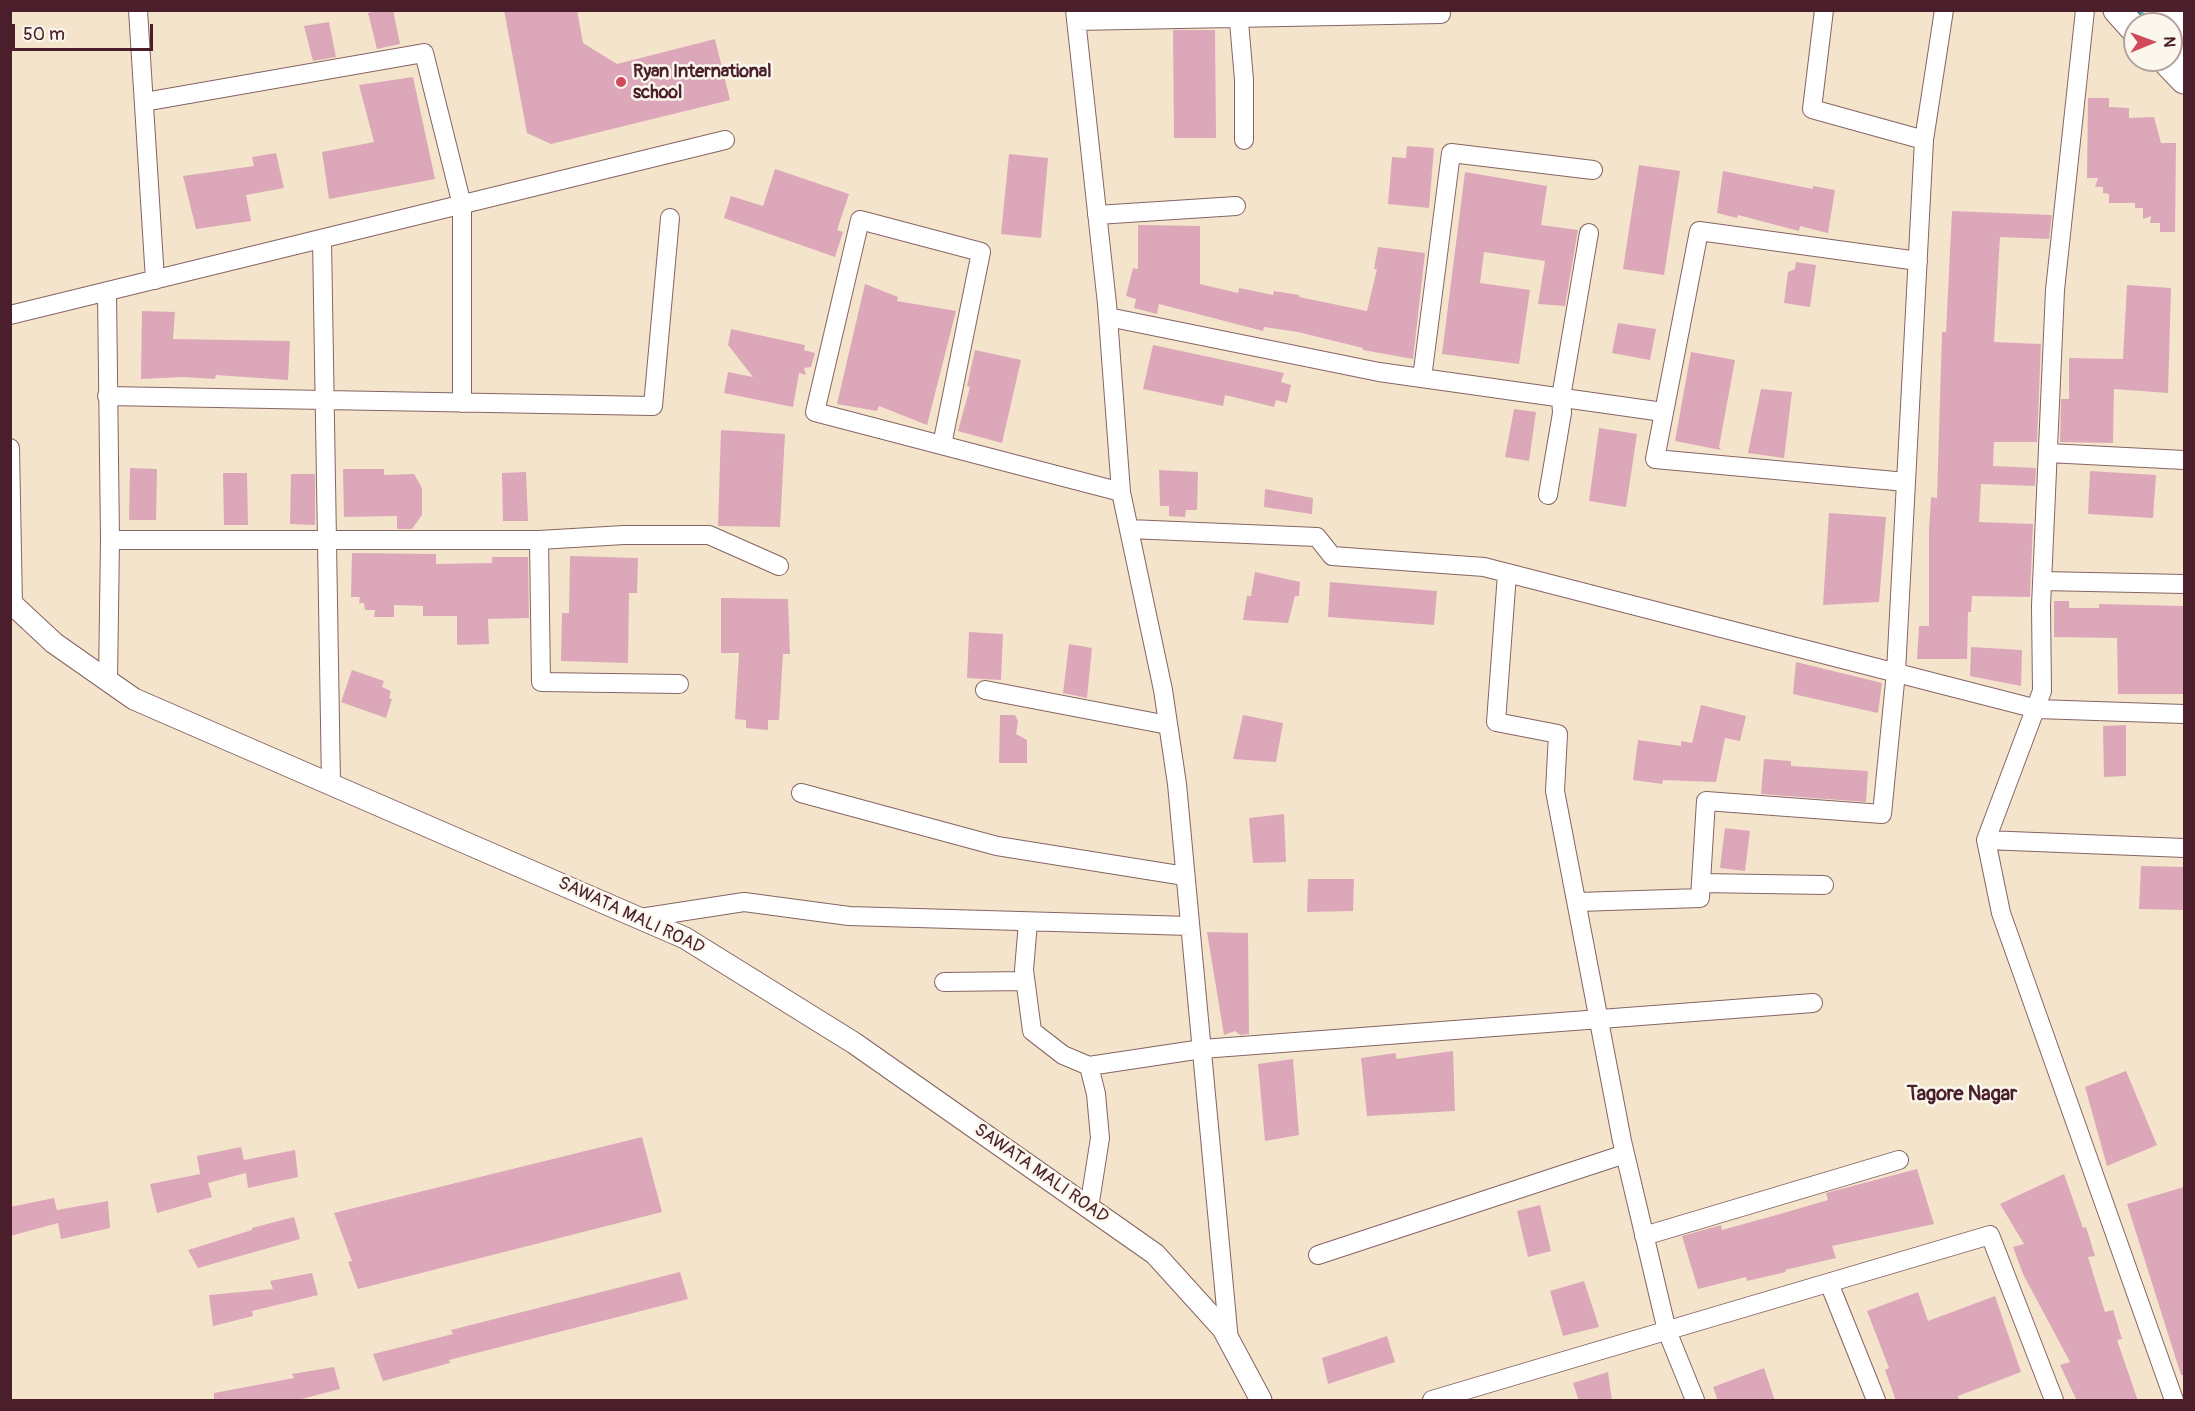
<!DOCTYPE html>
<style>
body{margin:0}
#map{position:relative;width:2195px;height:1411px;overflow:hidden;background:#f4e4cb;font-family:Pangolin,sans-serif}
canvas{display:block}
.frame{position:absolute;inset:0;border:12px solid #4a1f2b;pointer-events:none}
.north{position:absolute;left:2123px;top:12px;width:60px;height:60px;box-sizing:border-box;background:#fbf7ec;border:2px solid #b4a19f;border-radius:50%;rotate:89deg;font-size:16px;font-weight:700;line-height:24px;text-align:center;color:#4a1f2b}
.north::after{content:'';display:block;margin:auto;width:21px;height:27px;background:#d1495b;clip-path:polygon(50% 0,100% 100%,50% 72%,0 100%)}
.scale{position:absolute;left:12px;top:24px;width:141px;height:27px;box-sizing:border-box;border:3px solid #4a1f2b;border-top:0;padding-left:8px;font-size:18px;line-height:21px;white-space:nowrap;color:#4a1f2b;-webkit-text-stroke:4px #fbf7ec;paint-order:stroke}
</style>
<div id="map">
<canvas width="2195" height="1411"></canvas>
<div class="frame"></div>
<div class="north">N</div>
<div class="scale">50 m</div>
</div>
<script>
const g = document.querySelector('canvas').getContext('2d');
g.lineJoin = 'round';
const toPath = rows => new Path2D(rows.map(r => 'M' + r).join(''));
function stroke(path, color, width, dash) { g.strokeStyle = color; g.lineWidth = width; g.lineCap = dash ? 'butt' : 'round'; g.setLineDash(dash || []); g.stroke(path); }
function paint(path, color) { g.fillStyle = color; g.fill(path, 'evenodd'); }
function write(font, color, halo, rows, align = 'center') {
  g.font = font + ' Pangolin,sans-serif'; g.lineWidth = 5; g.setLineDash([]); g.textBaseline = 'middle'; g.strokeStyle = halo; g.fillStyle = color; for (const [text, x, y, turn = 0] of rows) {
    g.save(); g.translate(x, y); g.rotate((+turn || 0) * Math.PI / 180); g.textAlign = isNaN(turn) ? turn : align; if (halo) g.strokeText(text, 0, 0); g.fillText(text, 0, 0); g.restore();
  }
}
stroke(toPath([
 [2137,10,2149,24]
]), '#44b1c2', 6);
paint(toPath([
 [383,10,393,10,400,44,377,49,368,13],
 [504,10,577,10,583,43,617,64,715,39,730,100,551,144,527,133],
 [329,22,336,57,313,61,304,26],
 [1173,30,1215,30,1216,138,1174,138],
 [413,77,435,179,329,199,322,152,374,142,359,85],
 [2088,98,2109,98,2109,107,2129,108,2129,118,2154,117,2161,143,2176,143,2175,232,2160,232,2160,223,2150,223,2151,216,2143,219,2143,208,2135,208,2135,203,2109,203,2109,194,2103,193,2103,187,2095,187,2098,178,2087,178],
 [1407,146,1434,148,1429,208,1388,204,1392,157,1406,158],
 [276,153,284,188,246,195,251,221,196,229,183,176,254,166,252,157],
 [1009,154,1048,158,1041,238,1001,234],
 [1639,165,1680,171,1664,275,1623,269],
 [775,169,849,194,837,230,843,232,835,257,724,218,731,196,763,206],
 [1723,171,1813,189,1813,186,1835,190,1828,233,1800,226,1799,231,1738,215,1737,218,1717,213],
 [1465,172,1547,186,1541,225,1578,230,1565,306,1538,304,1545,261,1484,252,1480,283,1530,290,1519,364,1442,354],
 [1952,211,2052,215,2049,239,2000,237,1994,342,2041,344,2037,442,1994,442,1993,466,2036,468,2035,486,1981,484,1979,522,2033,524,2030,597,1972,596,1971,612,1968,612,1967,659,1917,659,1919,626,1929,626,1929,530,1931,497,1937,498,1942,332,1946,332],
 [1138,225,1200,226,1200,284,1238,293,1239,288,1273,295,1274,291,1299,295,1299,297,1367,311,1377,269,1374,269,1378,247,1425,253,1413,359,1363,350,1363,348,1298,332,1264,327,1263,331,1159,304,1157,314,1134,308,1136,299,1126,296,1133,268,1138,269],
 [1796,262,1816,265,1810,307,1784,303,1788,272,1795,269],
 [865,284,898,297,897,301,956,311,927,425,879,406,877,411,837,404],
 [2127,285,2171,288,2168,393,2114,389,2113,443,2060,442,2061,399,2069,399,2069,358,2123,359],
 [142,311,175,312,173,339,290,341,288,380,216,375,215,379,183,377,141,379],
 [1618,323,1656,329,1650,360,1612,353],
 [731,329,805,345,804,350,815,353,811,367,804,368,806,375,799,373,793,407,724,393,728,372,753,377,728,345],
 [1153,345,1284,373,1281,382,1291,385,1287,403,1276,400,1274,407,1225,395,1223,406,1143,389],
 [975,350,1021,360,1002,443,958,431,970,387,967,386],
 [1691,352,1735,360,1719,447,1721,450,1675,441],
 [1761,389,1792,392,1784,458,1748,453],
 [1514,409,1536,412,1529,461,1505,457],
 [1599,428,1637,434,1626,507,1589,501],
 [721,430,785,434,780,527,718,526],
 [130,468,157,469,156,520,129,520],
 [343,469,384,469,384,475,414,474,422,488,422,515,412,529,397,529,397,516,344,517],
 [1159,470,1198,472,1197,510,1186,510,1185,517,1169,516,1169,506,1160,506],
 [2090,471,2156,475,2153,518,2088,514],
 [526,472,528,521,503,521,502,473],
 [223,473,247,473,248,525,224,525],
 [291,474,315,474,315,525,290,524],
 [1265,489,1313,498,1312,514,1264,507],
 [1829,513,1886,517,1879,602,1823,605],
 [352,553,436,554,436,564,492,563,492,557,528,557,529,618,488,619,489,644,457,645,457,616,423,616,423,606,394,605,394,617,374,617,375,610,365,610,364,603,359,603,360,597,351,597],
 [570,556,638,558,637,593,629,593,628,663,561,661,562,613,569,613],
 [1255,572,1300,582,1299,596,1295,596,1288,623,1243,620,1247,596,1251,596],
 [1330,582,1437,591,1434,625,1328,617],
 [721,598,788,599,790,654,783,654,779,720,768,720,768,730,746,728,746,720,735,719,739,653,721,653],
 [2054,601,2069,601,2069,608,2099,608,2099,604,2184,606,2184,694,2118,694,2117,638,2054,637],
 [969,632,1003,634,1001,680,967,678],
 [1069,644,1092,648,1087,698,1063,693],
 [1971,647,2022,650,2021,686,1970,676],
 [1796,662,1882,683,1878,713,1793,694],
 [352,670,384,681,382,687,391,691,389,698,392,699,386,718,341,702],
 [1701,705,1746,716,1740,741,1725,738,1716,782,1663,780,1662,784,1633,780,1638,740,1681,746,1681,741,1692,743],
 [1000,715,1015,715,1018,721,1016,734,1027,740,1027,763,999,763],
 [1243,715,1283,723,1276,762,1233,759],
 [2126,725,2126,776,2104,777,2103,726],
 [1764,759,1791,761,1791,766,1868,771,1866,802,1761,794],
 [1284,814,1286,862,1253,863,1249,818],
 [1725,828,1750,831,1745,871,1720,868],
 [2141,866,2184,867,2184,910,2139,909],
 [1308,879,1354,879,1353,911,1307,912],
 [1207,932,1248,933,1249,1034,1240,1035,1235,1031,1224,1035],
 [1453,1051,1455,1111,1367,1116,1361,1058,1396,1053,1396,1059],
 [1293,1059,1299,1135,1265,1141,1258,1064],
 [2126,1071,2157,1145,2107,1166,2085,1087],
 [642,1137,662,1212,358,1289,348,1262,352,1261,334,1213],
 [241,1147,244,1160,295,1150,298,1177,248,1188,246,1173,208,1183,212,1197,157,1213,150,1184,200,1174,197,1156],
 [1917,1169,1934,1224,1832,1246,1836,1258,1785,1270,1786,1272,1747,1281,1746,1277,1698,1289,1682,1236,1721,1225,1722,1230,1780,1214,1828,1200,1826,1193],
 [2064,1174,2083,1228,2086,1227,2095,1256,2088,1257,2105,1312,2113,1310,2122,1339,2117,1340,2138,1401,2077,1401,2060,1365,2070,1362,2023,1274,2013,1247,2024,1244,2000,1204],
 [2184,1187,2184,1375,2181,1375,2127,1204],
 [54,1198,57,1210,108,1201,110,1228,61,1239,58,1223,10,1236,10,1207],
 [1540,1205,1551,1251,1528,1257,1517,1211],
 [294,1217,300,1239,198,1268,188,1250,252,1230,252,1228],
 [680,1272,688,1299,449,1360,450,1363,383,1381,373,1354,453,1334,451,1330],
 [312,1273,318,1295,252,1311,253,1316,213,1326,209,1295,273,1289,270,1281],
 [1584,1281,1599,1327,1563,1336,1550,1291],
 [1918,1292,1928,1321,1995,1296,2021,1372,1958,1396,1959,1401,1896,1401,1885,1370,1889,1368,1867,1311],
 [1387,1336,1395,1362,1328,1384,1322,1358],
 [334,1367,340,1389,294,1401,214,1401,214,1393,294,1378,292,1374],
 [1764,1368,1775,1401,1718,1401,1713,1387],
 [1608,1372,1612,1401,1579,1401,1573,1383]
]), '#dca8b9');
const minor = toPath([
 [138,10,155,280],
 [1075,10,1107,304,1121,492,1163,690,1177,784,1229,1341],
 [1238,10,1244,80,1244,140],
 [2085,10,2055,290,2041,606,2042,691,1986,840,2001,913,2174,1400],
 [1076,21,1441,14],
 [2176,71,2184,54],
 [144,102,424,53,462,205,462,403],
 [1924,140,1944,10],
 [1097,215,1236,206],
 [322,239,331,784],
 [107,292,110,540,108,681],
 [10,315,725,140],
 [1108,317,1379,372,1663,412],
 [1422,378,1451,153,1593,170],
 [107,396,653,406,670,218],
 [942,445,981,252,860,220,815,412,1121,492],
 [10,448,13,605],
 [2048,453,2184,460],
 [1906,482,1655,459,1699,231,1918,261],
 [1548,495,1562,413,1561,397,1589,233],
 [1129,529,1317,537,1332,556,1484,567,2037,709,2184,714],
 [110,540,539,540,624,535,709,535,779,566],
 [539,540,541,682,679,684],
 [1507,574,1496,722,1558,734,1555,791,1622,1141,1667,1331,1695,1400],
 [2042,581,2184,584],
 [985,690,1168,725],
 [801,793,997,846,1185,876],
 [1986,840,2184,848],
 [1701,883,1824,885],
 [1578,902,1700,898,1706,801,1882,814,1896,672,1924,140,1812,109,1824,10],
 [640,918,744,902,849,916,1190,926],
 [1028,922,1024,970,1032,1031,1063,1055,1089,1066,1202,1049,1813,1003],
 [944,982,1025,981],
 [1089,1208,1100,1138,1096,1094,1089,1066],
 [1644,1236,1899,1160],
 [1318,1255,1625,1154],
 [1829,1283,1876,1400],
 [1432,1400,1990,1235,2054,1400]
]);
const tertiary = toPath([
 [10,602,54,643,134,699,685,938,854,1043,1155,1254,1223,1329,1261,1400]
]);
const primary = toPath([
 [2117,10,2135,30],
 [2169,10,2184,26],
 [2165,60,2184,80]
]);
stroke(minor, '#866463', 20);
stroke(tertiary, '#866463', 23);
stroke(primary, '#866463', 29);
stroke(minor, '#fff', 18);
stroke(tertiary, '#fff', 21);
stroke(primary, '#fff', 27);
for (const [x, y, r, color] of [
 [621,82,6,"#d1495b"]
]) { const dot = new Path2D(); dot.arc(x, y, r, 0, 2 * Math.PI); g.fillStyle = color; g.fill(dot); stroke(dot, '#fbf7ec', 2); }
write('bold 18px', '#4a1f2b', '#fbf7ec', [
 ["Ryan International",633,72],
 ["school",633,93]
], 'left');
write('18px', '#4a1f2b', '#fbf7ec', [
 ["SAWATA MALI ROAD",631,916,25],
 ["SAWATA MALI ROAD",1041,1174,35]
]);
write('bold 20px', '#4a1f2b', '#fbf7ec', [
 ["Tagore Nagar",1962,1095]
]);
</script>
